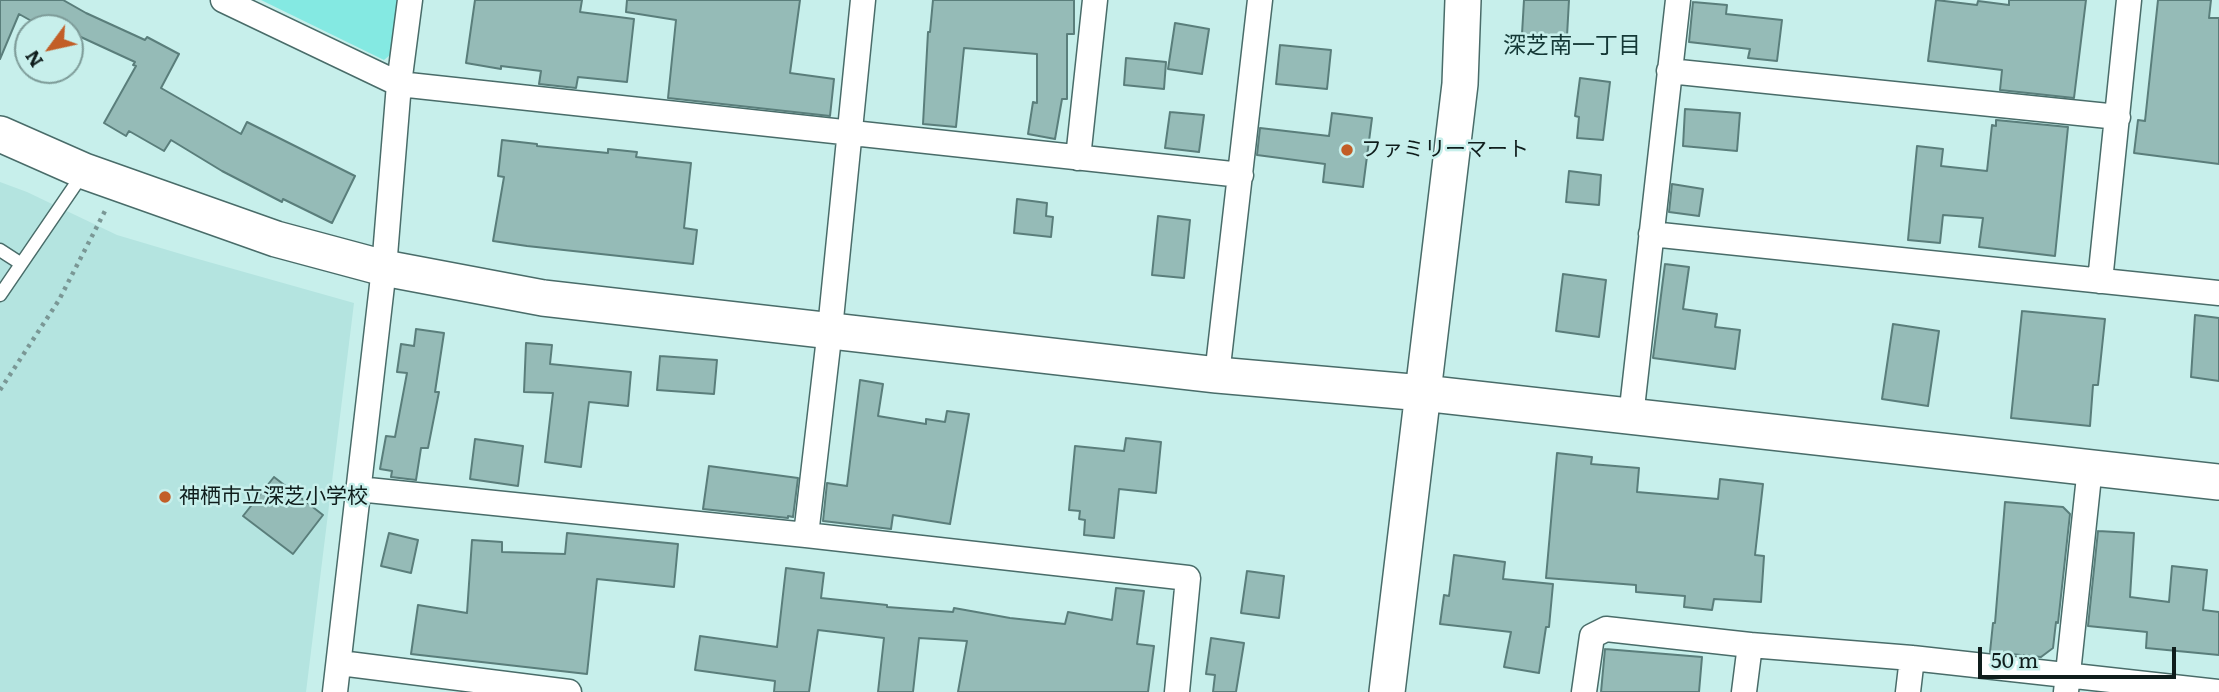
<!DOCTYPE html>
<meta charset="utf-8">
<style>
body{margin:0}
#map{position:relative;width:2219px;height:692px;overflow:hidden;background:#c7efeb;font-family:Literata,serif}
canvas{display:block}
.north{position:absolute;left:14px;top:14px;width:70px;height:70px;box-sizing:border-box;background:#c7efeb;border:2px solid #7d9b98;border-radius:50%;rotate:237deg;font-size:19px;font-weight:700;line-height:28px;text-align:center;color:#0f1d1c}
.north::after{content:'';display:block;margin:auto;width:24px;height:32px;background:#c25e27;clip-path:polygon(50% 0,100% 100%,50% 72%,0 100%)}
.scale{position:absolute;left:1978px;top:647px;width:198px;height:32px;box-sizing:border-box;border:4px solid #0f1d1c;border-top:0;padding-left:9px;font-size:21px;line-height:24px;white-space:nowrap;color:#0f1d1c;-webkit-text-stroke:5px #c7efeb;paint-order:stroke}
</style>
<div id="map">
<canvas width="2219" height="692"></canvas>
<div class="north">N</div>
<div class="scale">50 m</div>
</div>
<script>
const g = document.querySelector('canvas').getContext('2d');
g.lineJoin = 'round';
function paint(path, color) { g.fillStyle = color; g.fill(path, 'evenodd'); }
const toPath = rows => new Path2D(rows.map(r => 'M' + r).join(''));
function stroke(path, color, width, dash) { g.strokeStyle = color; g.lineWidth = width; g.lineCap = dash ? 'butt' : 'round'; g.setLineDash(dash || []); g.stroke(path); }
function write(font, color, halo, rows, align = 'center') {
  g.font = font + ' Literata,"Noto Sans JP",serif'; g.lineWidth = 5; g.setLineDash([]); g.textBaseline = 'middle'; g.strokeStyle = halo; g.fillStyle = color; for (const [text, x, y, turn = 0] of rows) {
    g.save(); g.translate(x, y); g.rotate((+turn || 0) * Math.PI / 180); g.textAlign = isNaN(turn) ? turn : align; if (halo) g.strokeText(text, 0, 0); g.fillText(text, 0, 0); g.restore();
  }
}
paint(toPath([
 [0,182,27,192,117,235,191,257,354,303,306,692,0,692]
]), '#b4e4e0');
paint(toPath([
 [261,0,400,0,395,51,384,60]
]), '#84e9e2');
const building = toPath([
 [0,0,63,0,86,13,145,40,147,37,179,54,161,88,241,134,247,122,355,176,332,223,283,199,282,202,222,171,171,140,164,151,129,131,126,136,104,123,136,66,133,65,135,62,70,32,70,28,44,28,19,14,0,59,0,0],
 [475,0,582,0,580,12,634,19,627,82,578,77,576,88,539,84,541,71,501,66,501,69,466,63,475,0],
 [627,0,800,0,790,73,834,79,830,116,668,98,676,20,626,12,627,0],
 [933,0,1074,0,1074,34,1067,34,1067,99,1062,99,1055,139,1028,134,1033,102,1037,103,1037,54,964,48,956,127,923,124,928,32,930,32,933,0],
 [1524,0,1569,0,1567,36,1522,34,1524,0],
 [1936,0,1977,5,1978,1,2009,5,2009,0,2086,0,2074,98,2000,90,2002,70,1928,61,1936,0],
 [2158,0,2211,0,2209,18,2219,18,2219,164,2134,153,2138,120,2145,121,2158,0],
 [1693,2,1727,5,1726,14,1782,20,1777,61,1748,58,1750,49,1689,42,1693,2],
 [1175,23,1209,29,1202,74,1168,69,1175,23],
 [1280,45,1331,50,1327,89,1276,84,1280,45],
 [1126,58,1166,62,1164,89,1124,85,1126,58],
 [1580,78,1610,82,1603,140,1577,138,1579,117,1575,116,1580,78],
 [1685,109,1740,113,1737,151,1683,146,1685,109],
 [1170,112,1204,115,1199,152,1165,148,1170,112],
 [1332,113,1372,118,1363,187,1323,182,1325,164,1257,155,1260,128,1329,136,1332,113],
 [1996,120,2068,127,2055,256,1979,247,1983,218,1943,215,1940,243,1908,240,1917,146,1943,149,1941,166,1987,171,1992,125,1996,126,1996,120],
 [502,140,537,144,537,146,608,153,608,149,637,152,636,157,691,163,684,228,697,230,693,264,527,246,493,241,504,177,498,176,502,140],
 [1569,171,1601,175,1599,205,1566,202,1569,171],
 [1672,184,1703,189,1699,216,1669,212,1672,184],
 [1017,199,1047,203,1046,216,1053,217,1051,237,1014,233,1017,199],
 [1158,216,1190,220,1184,278,1152,275,1158,216],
 [1665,264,1689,267,1683,309,1717,314,1715,327,1740,330,1735,369,1653,358,1665,264],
 [1563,274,1606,280,1599,337,1556,331,1563,274],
 [2022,311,2105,319,2098,385,2093,385,2090,426,2011,418,2022,311],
 [2195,315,2219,318,2219,381,2191,377,2195,315],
 [1893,324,1939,331,1928,406,1882,399,1893,324],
 [416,329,444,333,435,392,439,392,428,448,421,448,416,480,391,477,392,471,380,469,386,436,395,437,407,373,397,372,401,344,414,346,416,329],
 [526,343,552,345,550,364,631,372,628,406,589,402,581,467,545,462,553,393,524,392,526,343],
 [660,356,717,360,714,394,657,390,660,356],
 [860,380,883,384,878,416,926,424,926,419,945,422,947,411,969,414,950,524,893,515,891,529,823,521,827,483,847,486,860,380],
 [1126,438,1161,442,1156,493,1119,489,1114,538,1084,535,1085,520,1079,519,1080,511,1069,510,1075,446,1124,451,1126,438],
 [475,439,523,446,518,486,470,479,475,439],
 [1557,453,1592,457,1591,464,1639,468,1637,492,1718,499,1720,479,1763,484,1755,555,1764,556,1761,602,1714,599,1712,610,1684,607,1685,596,1636,592,1636,585,1546,578,1557,453],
 [709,466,798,478,793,517,788,516,788,518,703,509,709,466],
 [274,477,323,515,293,554,243,516,274,477],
 [2005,502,2063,507,2070,514,2058,623,2056,622,2053,648,2041,657,1990,652,1993,623,1995,623,2005,502],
 [2098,531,2134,533,2130,597,2169,602,2172,566,2207,570,2203,610,2219,612,2219,655,2146,648,2147,632,2088,626,2098,531],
 [389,533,418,540,411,573,381,566,389,533],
 [567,533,678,544,674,587,597,579,587,674,411,654,418,605,467,613,472,540,502,542,502,552,565,554,567,533],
 [1454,555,1505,562,1503,579,1553,584,1549,627,1546,627,1539,673,1504,667,1511,632,1440,624,1444,595,1449,596,1454,555],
 [786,568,824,573,821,598,887,605,887,607,953,612,954,608,1010,618,1065,624,1068,612,1112,620,1116,588,1144,591,1137,644,1154,646,1148,692,958,692,967,641,919,638,913,692,878,692,884,638,818,630,809,692,774,692,775,681,695,670,700,636,777,647,786,568],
 [1247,571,1284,576,1279,618,1241,613,1247,571],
 [1211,638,1244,643,1236,692,1213,692,1215,675,1206,674,1211,638],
 [1605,649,1702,657,1699,692,1601,692,1605,649]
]);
paint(building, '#95bbb7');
stroke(building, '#5a7e7b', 2);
const lane = toPath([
 [0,250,20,263],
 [0,295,84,172]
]);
const street = toPath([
 [223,0,399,84,1241,175],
 [1669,71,2118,117],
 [1078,158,1095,0],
 [1651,234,2219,293],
 [2100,281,2129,0],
 [1217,375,1260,0],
 [1631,417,1678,0],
 [358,489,806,535,1188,578,1177,692],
 [806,535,830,329,863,0],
 [340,663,569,692],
 [335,692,384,268,399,84,410,0],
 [1584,692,1592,636,1606,629,1750,645,1912,658,2219,692],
 [1744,692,1750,645],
 [1908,692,1912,658],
 [2066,692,2090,467]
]);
const secondary = toPath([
 [0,134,84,171,276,239,384,268,543,298,1217,375,1423,393,2219,482],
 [1387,692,1460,84,1463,0]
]);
stroke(lane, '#496c69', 15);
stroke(street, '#496c69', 27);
stroke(secondary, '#496c69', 38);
stroke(toPath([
 [0,390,59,300,106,209]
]), '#7a9795', 4.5, [3.5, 5]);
stroke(lane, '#fff', 12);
stroke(street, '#fff', 24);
stroke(secondary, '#fff', 35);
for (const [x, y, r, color] of [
 [1347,150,7,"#c25e27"],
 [165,497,7,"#c25e27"]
]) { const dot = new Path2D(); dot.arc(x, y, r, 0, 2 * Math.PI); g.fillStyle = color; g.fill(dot); stroke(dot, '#c7efeb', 2.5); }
write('21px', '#0f1d1c', '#c7efeb', [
 ["ファミリーマート",1361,150],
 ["神栖市立深芝小学校",179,497]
], 'left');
write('23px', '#143836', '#c7efeb', [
 ["深芝南一丁目",1572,46]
]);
</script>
